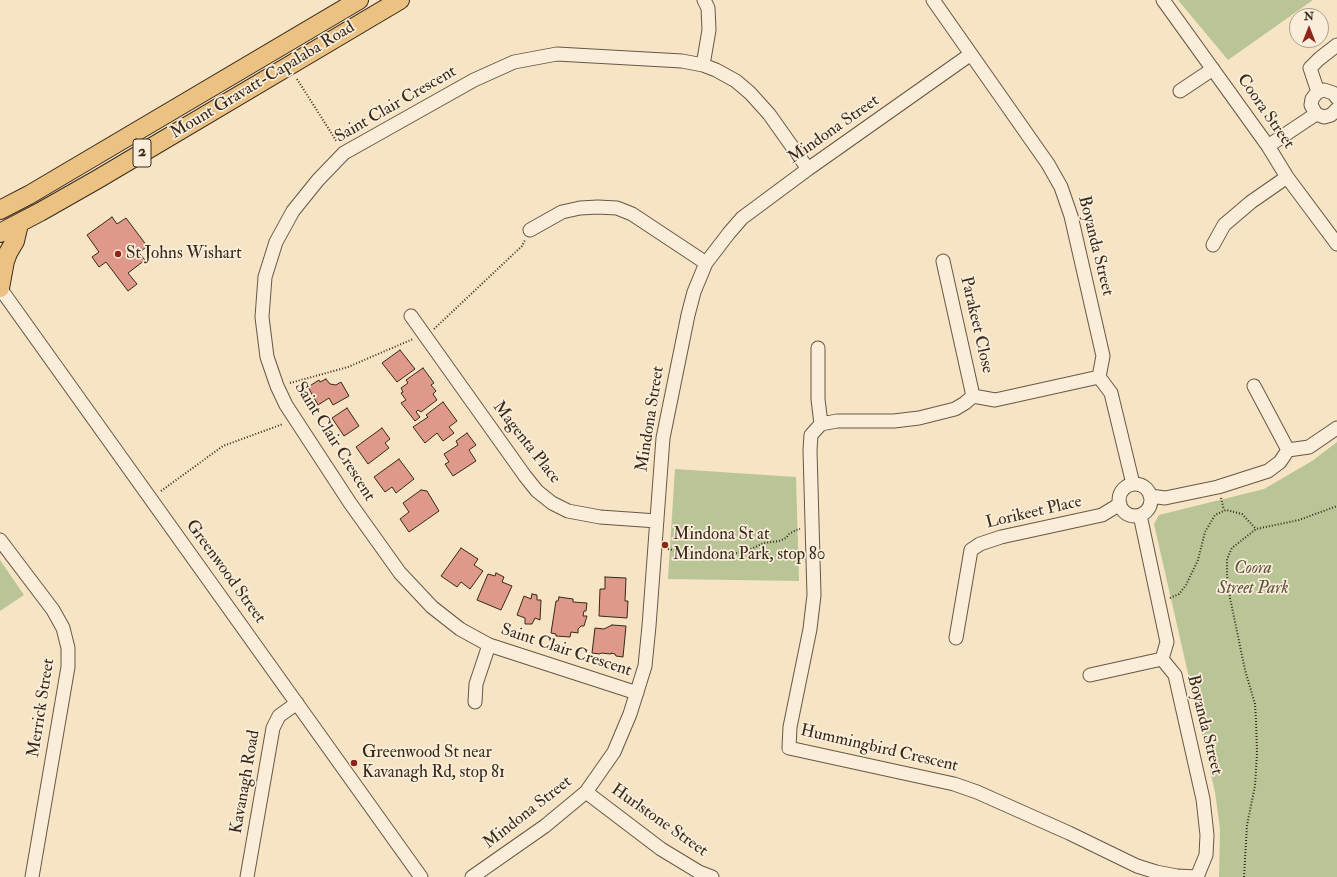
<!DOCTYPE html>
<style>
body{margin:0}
#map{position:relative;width:1337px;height:877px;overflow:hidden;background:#f7e4c4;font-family:"IM FELL Double Pica",serif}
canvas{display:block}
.north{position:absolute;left:1289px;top:8px;width:40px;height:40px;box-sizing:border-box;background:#faedd9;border:1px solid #ac9f8d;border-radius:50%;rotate:0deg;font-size:11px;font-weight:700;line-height:16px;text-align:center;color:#36291b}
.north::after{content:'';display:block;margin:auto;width:14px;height:18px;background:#8f2418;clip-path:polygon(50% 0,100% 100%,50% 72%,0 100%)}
</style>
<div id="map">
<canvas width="1337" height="877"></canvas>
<div class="north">N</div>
</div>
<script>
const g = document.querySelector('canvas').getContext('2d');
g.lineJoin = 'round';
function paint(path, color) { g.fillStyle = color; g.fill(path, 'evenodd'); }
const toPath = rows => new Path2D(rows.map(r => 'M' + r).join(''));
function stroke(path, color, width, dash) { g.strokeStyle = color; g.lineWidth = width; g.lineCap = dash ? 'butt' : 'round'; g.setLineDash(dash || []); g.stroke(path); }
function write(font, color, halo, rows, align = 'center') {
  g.font = font + ' "IM FELL Double Pica",serif'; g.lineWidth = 3.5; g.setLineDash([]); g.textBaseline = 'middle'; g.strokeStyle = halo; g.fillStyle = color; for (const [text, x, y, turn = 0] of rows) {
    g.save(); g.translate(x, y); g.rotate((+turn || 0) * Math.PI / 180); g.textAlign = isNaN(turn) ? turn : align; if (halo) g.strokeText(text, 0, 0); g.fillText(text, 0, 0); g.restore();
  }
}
paint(toPath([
 [1178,0,1313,0,1228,60],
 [1337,442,1337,877,1219,877,1220,829,1215,792,1154,524,1159,515,1264,489,1312,461],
 [675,469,796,477,799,581,668,579],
 [0,560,24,595,0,611]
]), '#b9c597');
const building = toPath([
 [112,217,117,224,126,218,147,246,139,253,145,260,128,273,137,284,128,291,106,262,99,267,92,257,99,252,87,235,112,217],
 [400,350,415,369,397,382,382,363,400,350],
 [423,368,434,383,431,385,436,391,433,394,437,400,421,412,418,410,416,412,420,417,415,421,401,403,406,400,401,393,403,392,401,388,408,383,406,380,423,368],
 [326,379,330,384,336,385,341,382,349,396,333,405,329,398,318,405,308,387,319,380,320,382,326,379],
 [443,402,457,421,449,427,454,433,443,441,437,433,425,443,413,427,428,417,426,415,443,402],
 [347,408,359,426,344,436,332,418,347,408],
 [382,428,390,439,385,443,389,448,368,464,356,447,382,428],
 [467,433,476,445,469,450,476,461,453,476,445,464,449,462,444,454,458,445,456,441,467,433],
 [399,459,414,479,396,493,392,487,385,492,374,477,399,459],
 [421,490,427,491,439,511,409,532,400,519,409,512,403,503,421,490],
 [461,548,478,559,474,565,483,571,470,589,461,582,457,587,441,576,461,548],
 [496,573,504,577,502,582,512,586,501,610,477,600,488,574,495,576,496,573],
 [605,577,626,578,625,601,628,601,627,618,599,616,600,589,605,589,605,577],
 [532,594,537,595,537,600,541,600,540,620,535,618,532,624,525,624,525,618,517,615,524,596,531,599,532,594],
 [559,597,573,599,573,602,587,603,586,611,584,611,583,616,587,616,584,626,581,626,578,629,578,633,571,632,570,637,556,636,556,634,551,633,556,601,558,601,559,597],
 [612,625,626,626,623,657,616,656,615,654,611,653,611,654,601,653,600,654,592,653,595,628,604,629,612,625]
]);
paint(building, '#de998a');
stroke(building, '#36291b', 1);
const minor = toPath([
 [933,0,1048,164,1061,187,1071,216,1103,356,1099,377,1111,393,1133,484],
 [1163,0,1268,146,1287,177,1337,244],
 [703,65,709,30,708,8,704,0],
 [1180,91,1213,69],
 [1318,92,1310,68,1319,59,1337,45],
 [1337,98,1333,93,1324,90,1318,92,1315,95,1312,99,1311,105,1316,114,1324,117,1331,115,1337,109],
 [1268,146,1316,114],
 [530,230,562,212,580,208,598,207,617,208,632,214,706,263],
 [1213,245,1224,225,1251,202,1287,177],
 [943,261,973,396],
 [0,288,421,877],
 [411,316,525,476,537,491,552,503,568,511,600,517,657,521],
 [818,348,818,399,821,424],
 [1099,377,995,400,973,396,965,403,955,409,919,418,894,421,837,421,821,424,811,435,810,450,814,595,810,629,790,727,789,748,954,784,977,792,1069,833,1137,866,1156,872,1177,876,1197,877],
 [1254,386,1288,450],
 '1119 500a16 16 0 1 1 32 0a16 16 0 1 1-32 0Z',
 [1150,496,1165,498,1218,487,1268,471,1280,462,1288,450,1309,447,1337,428],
 [1140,515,1167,642,1162,659,1175,675,1203,799,1207,835,1206,855,1197,877],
 [0,540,53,610,63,628,68,648,68,667,32,877],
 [956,638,971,550,980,544,1001,537,1102,515,1120,504],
 [1090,675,1162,659],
 [637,693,489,645,460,629,432,607,400,573,350,503,286,405,277,386,267,357,262,317,265,277,276,242,293,211,318,180,344,153,474,80,514,62,557,54,682,61,703,65,716,70,736,81,750,93,769,114,808,169],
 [475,702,476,684,489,645],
 [586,792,661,849,699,872,712,877],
 [247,877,273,728,279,716,297,703],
 [472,877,545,826,586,792,614,752,630,714,645,666,649,626,663,438,688,315,694,292,706,263,729,233,742,218,808,169,971,54]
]);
const highway = toPath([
 [0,210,29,195,359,0],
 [0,233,40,212,98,179,400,0],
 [0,288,5,261,8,253,15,241,19,224]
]);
stroke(minor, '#665845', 15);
stroke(highway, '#36291b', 20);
stroke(toPath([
 [297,79,337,142],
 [434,329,522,246,525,240],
 [290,383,348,367,413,339],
 [161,491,223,446,283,424],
 [1221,498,1224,510],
 [668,549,701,556,738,553,751,549,764,543,779,541,786,538,789,534,796,530,800,529],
 [1170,598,1179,594,1186,585,1198,560,1205,532,1215,515,1226,510,1242,514,1256,529],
 [1244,877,1247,825,1255,786,1257,753,1256,720,1255,704,1245,670,1230,598,1227,575,1227,559,1232,548,1256,529,1299,520,1337,506]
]), '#36291b', 2, [1, 2]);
stroke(minor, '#faedd9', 13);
stroke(highway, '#ecc282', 18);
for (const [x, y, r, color] of [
 [118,254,4,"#8f2418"],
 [665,545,4,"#8f2418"],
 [354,763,4,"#8f2418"]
]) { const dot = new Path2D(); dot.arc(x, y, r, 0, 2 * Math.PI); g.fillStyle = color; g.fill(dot); stroke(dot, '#faedd9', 1.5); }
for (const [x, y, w] of [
 [142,153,18]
]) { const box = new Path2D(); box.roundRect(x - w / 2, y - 14, w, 28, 3); g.fillStyle = '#faedd9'; g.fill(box); stroke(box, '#36291b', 1); }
write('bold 16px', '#36291b', null, [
 ["2",142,153]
]);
write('17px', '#36291b', '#faedd9', [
 ["Mount Gravatt-Capalaba Road",263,81,-31],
 ["Saint Clair Crescent",396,105,-30],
 ["Coora Street",1265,112,55],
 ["Mindona Street",834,130,-35],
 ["Boyanda Street",1095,246,76],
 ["Parakeet Close",976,325,77],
 ["Mindona Street",651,419,-81],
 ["Saint Clair Crescent",334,442,58],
 ["Magenta Place",526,443,52],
 ["Lorikeet Place",1034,513,-13],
 ["Greenwood Street",225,572,54],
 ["Saint Clair Crescent",566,651,18],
 ["Merrick Street",42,708,-81],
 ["Boyanda Street",1204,725,76],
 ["Hummingbird Crescent",879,749,13],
 ["Kavanagh Road",246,782,-80],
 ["Mindona Street",528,813,-38],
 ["Hurlstone Street",659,821,35]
]);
write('17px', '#36291b', '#faedd9', [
 ["St Johns Wishart",126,254],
 ["Mindona St at",673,535],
 ["Mindona Park, stop 80",673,555],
 ["Greenwood St near",362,753],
 ["Kavanagh Rd, stop 81",362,773]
], 'left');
write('italic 17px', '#57503a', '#faedd9', [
 ["Coora",1253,569],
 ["Street Park",1253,589]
]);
</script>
